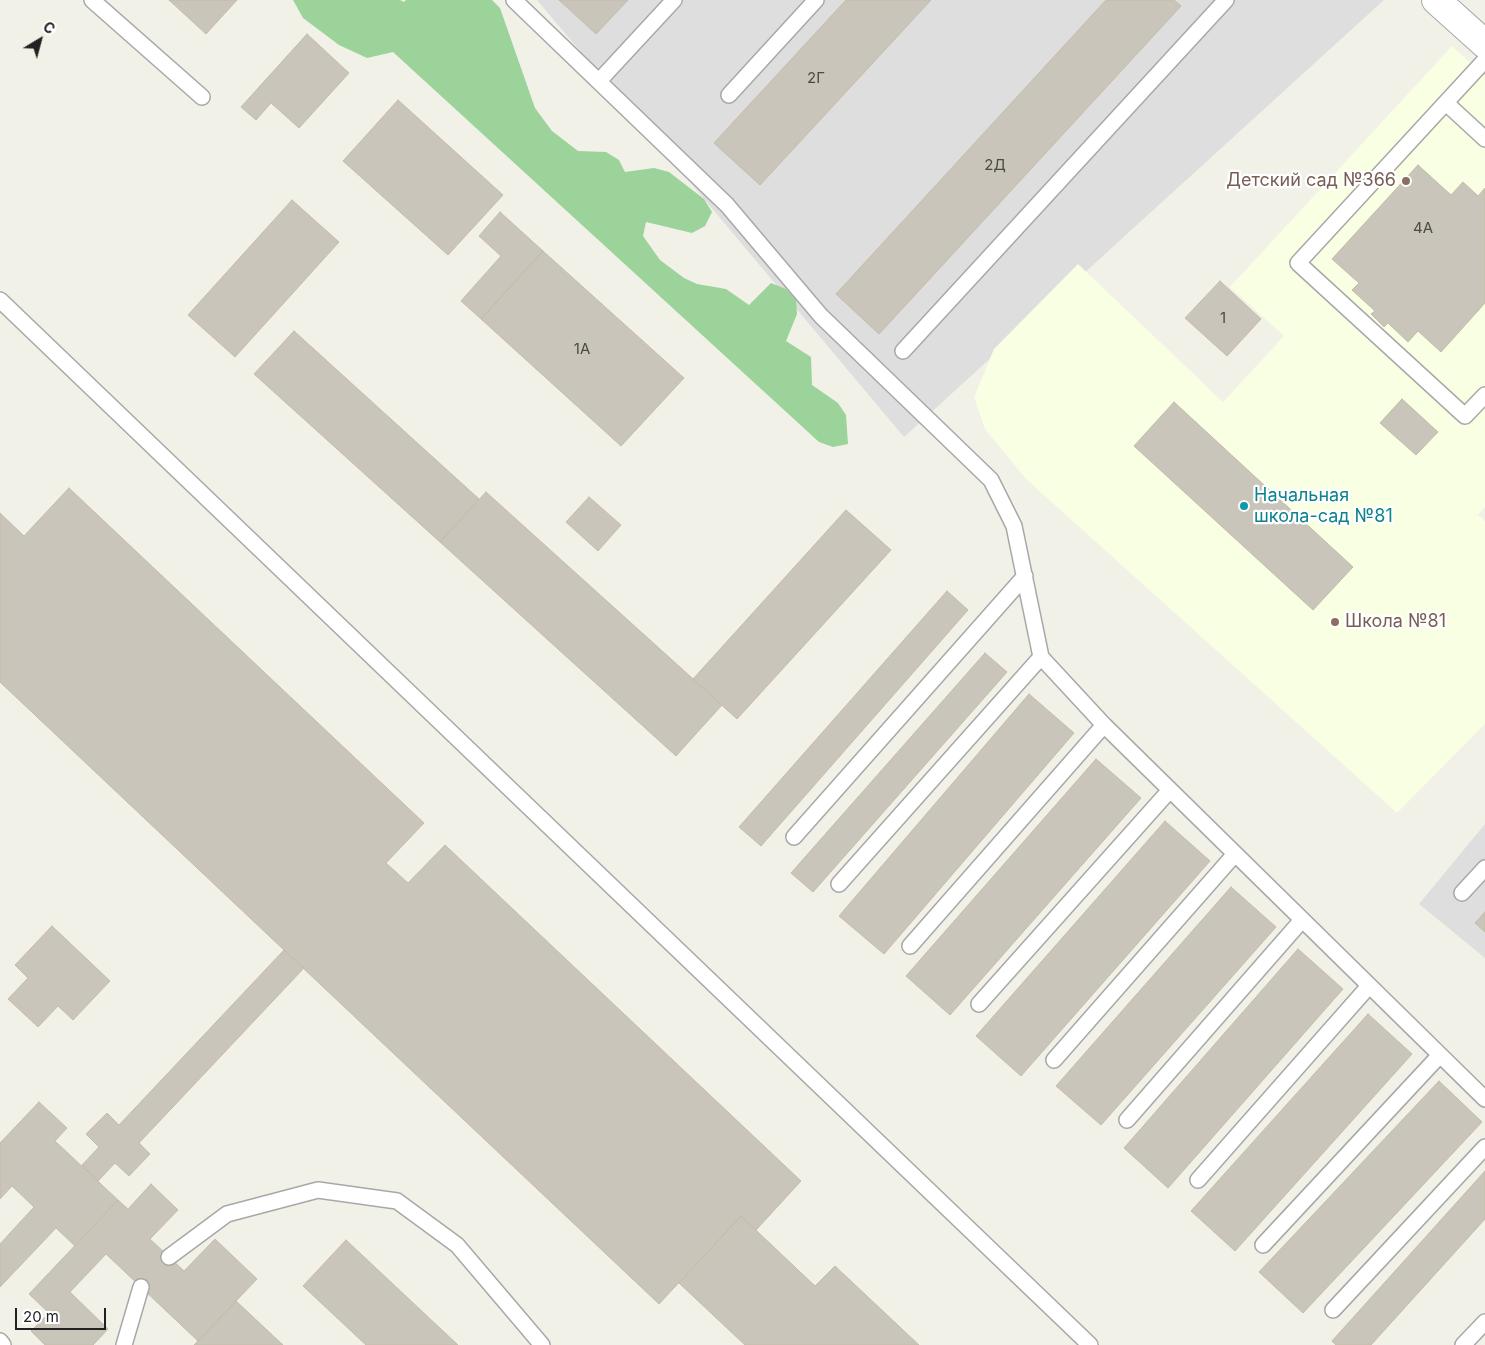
<!DOCTYPE html>
<meta charset="utf-8">
<style>
body{margin:0}
#map{position:relative;width:1485px;height:1345px;overflow:hidden;background:#f1f1e7;font-family:Inter,sans-serif}
canvas{display:block}
.north{position:absolute;left:15px;top:15px;width:50px;height:50px;-webkit-text-stroke:4px #fff;paint-order:stroke;rotate:37deg;font-size:14px;font-weight:700;line-height:20px;text-align:center;color:#212121}
.north::after{content:'';display:block;margin:auto;width:18px;height:22px;background:#212121;clip-path:polygon(50% 0,100% 100%,50% 72%,0 100%)}
.scale{position:absolute;left:15px;top:1308px;width:91px;height:22px;box-sizing:border-box;border:2px solid #212121;border-top:0;padding-left:6px;font-size:15px;line-height:18px;white-space:nowrap;color:#212121;-webkit-text-stroke:4px #fff;paint-order:stroke}
</style>
<div id="map">
<canvas width="1485" height="1345"></canvas>
<div class="north">С</div>
<div class="scale">20 m</div>
</div>
<script>
const g = document.querySelector('canvas').getContext('2d');
g.lineJoin = 'round';
function paint(path, color) { g.fillStyle = color; g.fill(path, 'evenodd'); }
const toPath = rows => new Path2D(rows.map(r => 'M' + r).join(''));
function stroke(path, color, width, dash) { g.strokeStyle = color; g.lineWidth = width; g.lineCap = dash ? 'butt' : 'round'; g.setLineDash(dash || []); g.stroke(path); }
function write(font, color, halo, rows, align = 'center') {
  g.font = font + ' Inter,sans-serif'; g.lineWidth = 4.5; g.setLineDash([]); g.textBaseline = 'middle'; g.strokeStyle = halo; g.fillStyle = color; for (const [text, x, y, turn = 0] of rows) {
    g.save(); g.translate(x, y); g.rotate((+turn || 0) * Math.PI / 180); g.textAlign = isNaN(turn) ? turn : align; if (halo) g.strokeText(text, 0, 0); g.fillText(text, 0, 0); g.restore();
  }
}
paint(toPath([
 [537,0,1384,0,904,437],
 [1485,824,1485,958,1419,904]
]), '#dfdede');
paint(toPath([
 [1452,46,1485,76,1485,507,1478,515,1485,521,1485,724,1397,813,1026,479,985,429,974,397,994,349,1078,264,1223,402,1284,336,1230,287]
]), '#f8ffe2');
paint(toPath([
 [293,0,400,0,404,2,406,0,492,0,500,8,535,108,552,131,578,151,606,152,619,160,625,172,654,168,669,172,704,199,712,212,705,226,692,233,646,222,643,236,660,260,684,278,697,284,726,289,749,305,771,283,786,289,796,299,797,314,786,341,811,357,812,385,838,403,846,415,848,444,833,447,819,442,393,52,367,58,339,45,303,18]
]), '#9cd39a');
const building = toPath([
 [169,0,237,0,206,34,169,0],
 [559,0,628,0,596,34,559,0],
 [846,0,931,0,760,185,714,143,846,0],
 [1106,0,1174,0,1181,6,879,334,836,294,1106,0],
 [307,34,349,73,299,128,271,103,256,120,241,107,307,34],
 [398,100,503,195,448,255,343,161,398,100],
 [1418,165,1451,195,1463,182,1478,196,1485,188,1485,303,1441,352,1418,331,1408,342,1388,323,1384,327,1371,314,1375,311,1352,290,1359,283,1332,259,1418,165],
 [292,200,339,242,235,357,188,315,292,200],
 [500,212,543,251,481,319,461,301,501,256,479,236,500,212],
 [543,251,684,378,621,446,481,319,543,251],
 [1220,281,1261,319,1227,356,1185,318,1220,281],
 [294,331,479,499,440,542,254,374,294,331],
 [1402,399,1438,432,1416,455,1380,423,1402,399],
 [1174,402,1353,567,1313,610,1134,446,1174,402],
 [69,488,424,823,386,863,408,883,445,845,801,1181,756,1230,741,1216,659,1304,0,682,0,513,24,536,69,488],
 [486,492,722,705,676,756,440,542,486,492],
 [589,497,621,525,598,551,566,522,589,497],
 [846,510,891,550,737,719,693,679,846,510],
 [947,591,968,610,761,846,739,827,947,591],
 [985,653,1007,672,813,892,791,873,985,653],
 [1029,694,1074,733,884,954,839,916,1029,694],
 [1096,759,1141,798,950,1015,906,976,1096,759],
 [1165,821,1210,861,1021,1076,976,1036,1165,821],
 [1231,887,1276,927,1101,1125,1056,1086,1231,887],
 [1485,912,1485,932,1475,923,1485,912],
 [52,926,110,981,73,1020,58,1006,38,1027,8,999,28,978,15,965,52,926],
 [1298,949,1343,989,1168,1188,1124,1148,1298,949],
 [284,950,304,968,139,1143,150,1154,129,1176,115,1163,98,1181,82,1165,99,1147,86,1134,107,1113,119,1125,284,950],
 [1368,1014,1412,1054,1235,1251,1191,1211,1368,1014],
 [1439,1081,1482,1122,1303,1313,1259,1272,1439,1081],
 [39,1102,67,1128,55,1141,118,1200,75,1246,56,1228,0,1287,0,1244,34,1207,12,1186,0,1199,0,1143,39,1102],
 [1485,1171,1485,1219,1371,1345,1336,1345,1332,1341,1485,1171],
 [151,1184,178,1210,150,1239,184,1271,215,1239,257,1279,198,1341,106,1254,70,1292,108,1329,93,1345,45,1345,31,1331,49,1313,29,1294,118,1200,128,1209,151,1184],
 [741,1216,815,1286,835,1266,919,1345,745,1345,679,1283,741,1216],
 [346,1240,458,1345,366,1345,303,1286,346,1240],
 [236,1301,283,1345,194,1345,236,1301]
]);
paint(building, '#cac5ba');
stroke(building, '#c4bca8', 1);
const lane = toPath([
 [92,0,202,97],
 [514,0,727,205,821,316,991,480,1014,526,1041,657,1104,725,1485,1099],
 [1485,60,1298,263,1465,416,1485,395],
 [599,81,674,0],
 [729,95,816,0],
 [1446,103,1485,139],
 [0,300,1090,1345],
 [903,351,1226,0],
 [794,837,1025,576],
 [839,884,1041,657],
 [1462,893,1485,868],
 [910,946,1104,725],
 [979,1004,1170,790],
 [1054,1060,1235,854],
 [1127,1120,1302,920],
 [1198,1180,1369,986],
 [1263,1245,1440,1055],
 [169,1257,227,1214,318,1190,397,1201,457,1245,542,1345],
 [1333,1310,1485,1147],
 [0,1341,3,1345],
 [124,1345,141,1287],
 [1463,1345,1485,1322]
]);
const street = toPath([
 [1436,0,1485,44]
]);
stroke(lane, '#a8a8a8', 18);
stroke(street, '#a8a8a8', 30);
stroke(lane, '#fff', 15);
stroke(street, '#fff', 28);
for (const [x, y, r, color] of [
 [1406,181,5,"#8d6e63"],
 [1244,506,5,"#0f9aa8"],
 [1335,622,5,"#8d6e63"]
]) { const dot = new Path2D(); dot.arc(x, y, r, 0, 2 * Math.PI); g.fillStyle = color; g.fill(dot); stroke(dot, '#fff', 2); }
write('15px', '#4b4a47', null, [
 ["2Г",816,78],
 ["2Д",995,165],
 ["4А",1423,228],
 ["1",1223,318],
 ["1А",582,349]
]);
write('18px', '#785e54', '#fff', [
 ["Детский сад №366",1396,181],
 ["Школа №81",1345,622,"left"]
], 'right');
write('18px', '#0d838f', '#fff', [
 ["Начальная",1254,496],
 ["школа-сад №81",1254,517]
], 'left');
</script>
